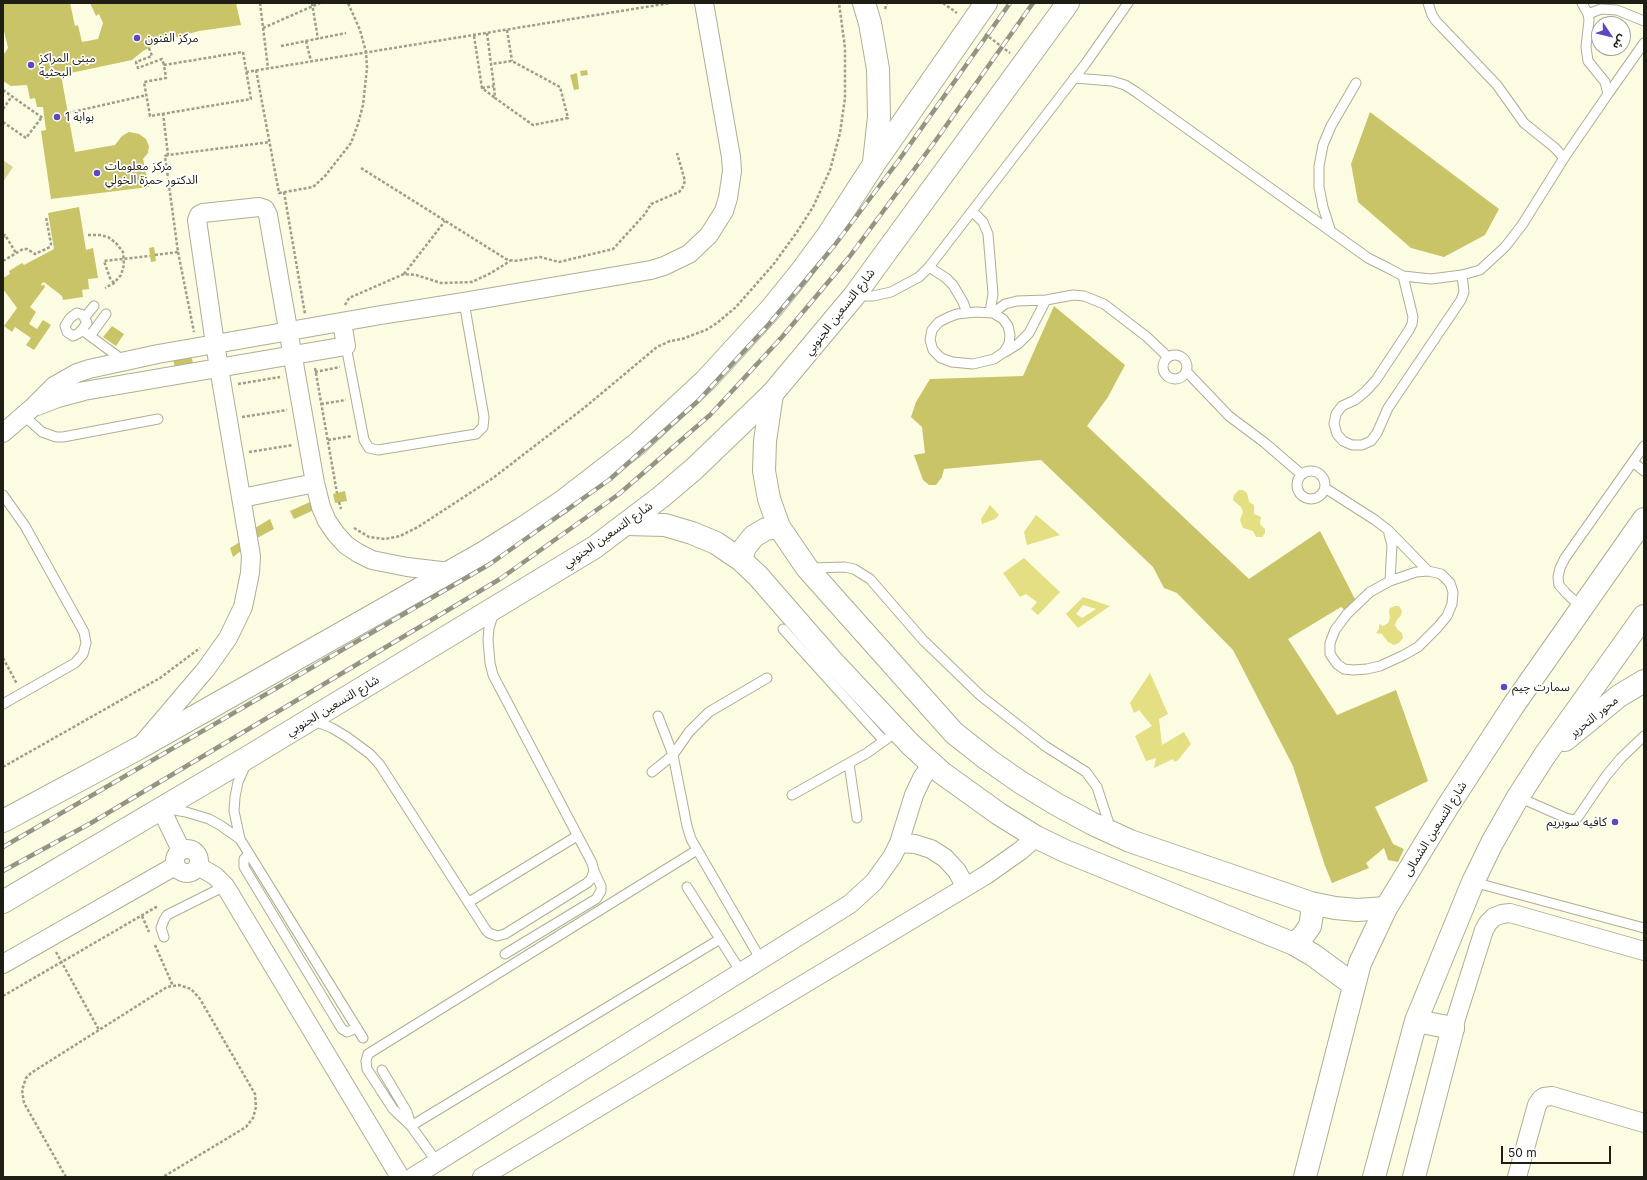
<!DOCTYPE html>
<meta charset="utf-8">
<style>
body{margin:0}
#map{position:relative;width:1647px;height:1180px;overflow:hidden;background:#fcfce2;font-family:Inter,"Noto Sans Arabic",sans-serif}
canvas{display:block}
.frame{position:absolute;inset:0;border:4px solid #1e1e15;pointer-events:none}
.north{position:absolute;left:1591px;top:16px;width:40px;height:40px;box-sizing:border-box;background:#fff;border:1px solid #a5a5a1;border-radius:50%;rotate:125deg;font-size:11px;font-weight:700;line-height:16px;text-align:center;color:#1e1e15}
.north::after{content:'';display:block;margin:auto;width:14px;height:18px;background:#5e47bf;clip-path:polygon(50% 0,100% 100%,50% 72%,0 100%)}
.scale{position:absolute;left:1501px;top:1146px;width:110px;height:18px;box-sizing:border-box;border:2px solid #1e1e15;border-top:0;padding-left:5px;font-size:12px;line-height:14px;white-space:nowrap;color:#1e1e15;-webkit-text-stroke:3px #fff;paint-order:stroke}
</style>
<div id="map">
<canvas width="1647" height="1180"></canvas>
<div class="frame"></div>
<div class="north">ش</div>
<div class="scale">50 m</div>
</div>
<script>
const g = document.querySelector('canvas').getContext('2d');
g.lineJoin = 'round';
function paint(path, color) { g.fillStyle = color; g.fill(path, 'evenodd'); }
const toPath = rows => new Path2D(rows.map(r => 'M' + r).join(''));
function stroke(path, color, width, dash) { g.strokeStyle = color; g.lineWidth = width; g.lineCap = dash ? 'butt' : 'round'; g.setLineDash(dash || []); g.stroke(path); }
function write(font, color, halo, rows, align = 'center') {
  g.font = font + ' Inter,"Noto Sans Arabic",sans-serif'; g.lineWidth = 3.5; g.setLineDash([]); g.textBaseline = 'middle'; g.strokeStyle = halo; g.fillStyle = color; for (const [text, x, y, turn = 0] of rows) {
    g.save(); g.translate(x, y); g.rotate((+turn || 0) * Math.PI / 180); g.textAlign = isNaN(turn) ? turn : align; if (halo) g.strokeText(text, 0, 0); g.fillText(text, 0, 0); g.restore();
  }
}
paint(toPath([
 [3,160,13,167,3,182]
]), '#d7d598');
paint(toPath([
 [1239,490,1243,490,1247,493,1249,502,1254,505,1254,514,1261,517,1260,524,1265,529,1265,533,1262,537,1256,537,1253,531,1243,528,1240,520,1243,512,1241,507,1233,500,1234,495],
 [990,505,999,515,995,519,982,524,981,519],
 [1036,515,1060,535,1027,545,1024,532],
 [1024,558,1060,592,1038,615,1031,609,1037,602,1026,594,1020,597,1003,573],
 [1083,597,1110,606,1078,628,1066,614],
 [1083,605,1096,609,1082,618,1076,614],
 [1395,606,1399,606,1402,611,1401,615,1397,620,1395,625,1398,630,1402,633,1403,638,1399,643,1394,645,1388,642,1382,634,1376,633,1379,629,1379,624,1383,626,1388,623,1390,618,1389,611,1390,608],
 [1150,673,1168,714,1159,719,1162,745,1184,732,1191,744,1178,760,1175,762,1173,759,1154,768,1156,758,1146,761,1135,736,1152,726,1139,710,1134,713,1130,703]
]), '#e3df82');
paint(toPath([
 [3,3,70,3,75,26,78,25,82,42,98,39,103,23,99,14,96,16,90,3,236,3,241,25,199,31,163,41,143,51,132,60,61,75,75,152,115,145,122,136,129,132,139,134,146,139,149,146,148,153,143,159,149,187,51,199,41,131,46,130,43,107,37,107,35,98,30,99,27,85,11,86,3,81,3,54,4,54,8,48,3,27],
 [587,70,588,75,581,76,580,71],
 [577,73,579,89,574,90,570,75],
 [1370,112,1499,209,1485,235,1444,257,1411,248,1358,202,1351,164],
 [79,207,86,250,93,248,98,278,88,279,89,289,82,290,83,297,63,300,62,296,44,282,41,284,42,286,44,284,45,287,30,307,36,312,29,324,37,329,43,320,51,325,34,350,26,345,31,338,15,327,12,332,4,326,17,308,3,289,3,278,10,274,9,271,22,263,24,265,54,249,48,213],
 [154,247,156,261,151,262,149,248],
 [1054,306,1125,365,1108,397,1087,426,1249,579,1320,531,1357,603,1347,612,1341,607,1288,639,1337,715,1396,690,1428,781,1375,807,1393,844,1404,849,1398,862,1388,860,1384,848,1366,863,1369,868,1332,883,1325,866,1293,766,1233,650,1177,593,1164,588,1153,567,1041,460,944,469,942,477,936,485,929,485,923,480,914,455,925,453,922,427,911,417,916,402,930,379,1023,376],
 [112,326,124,334,116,346,103,337],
 [191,355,193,363,175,367,173,359],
 [345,491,347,501,335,503,333,494],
 [310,502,314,510,294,519,290,511],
 [270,519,274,529,257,538,255,528],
 [240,542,242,550,233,557,230,548]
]), '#c8c467');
const service = toPath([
 [1428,3,1432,15,1436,21,1497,85,1524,123,1555,148,1564,158],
 [1588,14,1601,9,1617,10,1644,21],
 [1074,78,1112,81,1125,85,1136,92,1368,258,1388,268,1403,276,1431,279,1462,275,1480,270,1505,247,1522,225,1564,158,1608,94,1605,82,1588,61,1586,47,1589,20,1588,14,1582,3],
 [1608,94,1644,43],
 [973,212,983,222,988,234,993,294,990,312],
 [1330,229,1323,207,1319,187,1319,166,1323,145,1331,126,1356,83],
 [929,267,946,278,953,285,963,302,967,313],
 [1403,276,1413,317,1412,324,1409,330,1376,380,1366,391,1355,400,1342,406,1336,414,1334,424,1337,434,1343,441,1352,445,1362,445,1371,441,1377,433,1388,408,1461,300,1464,292,1462,275],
 [856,296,873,296,891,292,919,277,929,267,1086,63,1128,3],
 [976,312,993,313,1003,319,1008,326,1010,335,1009,344,1004,352,994,359,973,364,952,362,941,358,933,350,930,340,932,330,939,322,949,317,957,314,976,312],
 [77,313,83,315,87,323,79,333,73,336,67,332,65,326,70,318,77,313],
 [993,313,1005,304,1017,301,1046,300,1073,295,1084,296,1104,304,1147,337,1168,357],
 [85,317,94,306],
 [82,330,124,361],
 [90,336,106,314],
 [346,346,364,440,369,448,378,450,476,434,483,427,484,417,464,302],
 [1005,352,1018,344,1029,333,1046,300],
 '1163 367a12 12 0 1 1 24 0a12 12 0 1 1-24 0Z',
 [1187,372,1229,416,1265,443,1301,474],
 [23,415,42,432,56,437,63,437,158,419],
 [1633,462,1644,471],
 '1297 485a14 14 0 1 1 28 0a14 14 0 1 1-28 0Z',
 [1325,488,1375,520,1388,530,1428,571],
 [3,495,25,526,84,632,86,643,83,654,75,663,3,704],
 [1389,534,1392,545,1390,581],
 [811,568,845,567,854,569,870,579,923,640,981,696,1045,746,1086,772,1097,787,1111,830],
 [1428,571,1441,574,1450,583,1453,592,1452,604,1447,616,1438,627,1418,647,1404,655,1380,666,1367,669,1353,670,1344,669,1337,664,1330,654,1330,643,1335,630,1347,614,1370,592,1390,581,1416,572,1428,571],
 [1582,608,1566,593,1559,585,1558,577,1560,568,1565,558,1644,446],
 [783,629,884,741],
 [658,716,673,755,687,826,691,839,761,960],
 [312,720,332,728,347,737,370,754,380,765,486,930,489,933,497,936,505,934,587,883,591,879,594,871,592,863,493,675,490,663,488,640,489,628,494,612],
 [246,764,238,782,235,797,234,811,240,839,363,1038],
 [849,764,857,818],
 [652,772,673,755,689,732,709,712,767,678],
 [792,795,867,753,888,738],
 [1518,797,1566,818,1574,820,1578,817,1606,776,1621,758,1644,736],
 [169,809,186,812,209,819,220,825,240,839],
 [249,854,244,859,244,867,340,1026,342,1029,347,1032,357,1028],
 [1473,882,1644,928],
 [687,887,741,972],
 [469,902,577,836],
 [164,937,161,928,164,920,167,915,225,886],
 [505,954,596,899,601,891,601,886,594,871],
 [382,1070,407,1112,411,1126,720,939],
 [437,1162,411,1126,393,1109,367,1069,366,1061,368,1054,697,850]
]);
const minor = toPath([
 [37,406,58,398,84,391,346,346,342,322],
 [3,433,32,408,54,386,77,373,89,369,158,354,381,315,464,302,651,270,664,266,689,254,709,235,724,211,728,198,732,171,731,157,704,3],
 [242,498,315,483],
 [143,743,206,669,228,638,243,607,250,573,251,556,215,344,197,220,199,215,203,213,259,207,265,209,268,215,315,483,321,507,327,521,336,534,346,545,358,553,372,560,407,567,450,572],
 [161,809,181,850],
 [899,843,915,844,931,849,945,858,957,871,965,886],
 '175 861a12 12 0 1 1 24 0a12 12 0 1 1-24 0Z',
 [198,866,215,876,225,886,230,894,400,1177],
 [3,964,175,866],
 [1453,1028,1484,930,1488,923,1494,917,1502,914,1510,913,1644,951],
 [413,1177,850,904,874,882,892,857,899,843,914,795,922,778,932,763],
 [482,1177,986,875,1020,851,1036,837],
 [1517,1177,1537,1105,1541,1099,1544,1097,1552,1096,1644,1123]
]);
const tertiary = toPath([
 [772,394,765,441,764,471,769,499,779,527,807,568,954,733,987,759,1020,782,1056,804,1093,824,1130,841,1311,903,1335,908,1357,910,1386,908],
 [626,524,665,525,692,533,716,543,741,560,758,576,832,661,911,745,942,773,999,814,1036,837,1065,851,1294,944,1313,955,1354,985],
 [741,560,745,547,754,536,766,529,779,527],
 [1294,944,1303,936,1310,926,1312,914,1311,903],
 [1414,1177,1453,1028]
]);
const primary = toPath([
 [864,3,870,23,878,69,879,117,874,162],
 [1565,740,1619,696,1644,681],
 [3,821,139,748,483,553,523,528,562,502,637,444,706,380,770,310,800,273,828,235,874,164,986,3],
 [3,902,250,756,595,547,661,497,694,469,772,394,854,296,1068,3],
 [1416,1021,1453,1028],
 [1305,1177,1360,963,1386,908,1448,806,1513,706,1644,519],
 [1374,1177,1416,1021,1473,882,1492,843,1518,797,1545,755,1644,616]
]);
stroke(service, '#afae96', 11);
stroke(minor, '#afae96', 20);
stroke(tertiary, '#afae96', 24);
stroke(primary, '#afae96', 24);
stroke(toPath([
 [260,3,268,68],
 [312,3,318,39],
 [943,3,957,13],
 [885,9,887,3],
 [263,28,320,3],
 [507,30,512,61],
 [487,33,491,64,494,86,495,98,533,125,568,118,560,87,512,61,491,64],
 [985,34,1010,53],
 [474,36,482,88,495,98],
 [306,41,311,61],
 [281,46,346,33],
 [149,48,152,56,136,62,138,68,162,59,164,65],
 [243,52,251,99,150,116,144,82,166,78,164,65,243,52],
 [256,70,279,193,313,187,325,176,351,143,358,124,363,105,367,68,366,52,360,30,348,3],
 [246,72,670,3],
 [482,88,494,86],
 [3,90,44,119],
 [3,109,12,96],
 [68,113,147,95],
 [163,113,168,155,270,142],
 [3,122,26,138,42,117],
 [361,168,506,259,514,261,540,257,559,262,613,249,645,214,651,204,679,192,682,189,685,181,677,153],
 [284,192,305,314],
 [88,235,100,235,108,237,116,243,123,252,124,265,121,275,114,283,105,288],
 [3,237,5,235,16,253],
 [178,252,194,332],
 [155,255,178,252,165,156,168,155],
 [3,261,23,249,27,249,35,254,50,247,51,244,46,217],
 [404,274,445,221],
 [114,283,110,278,104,261,150,256],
 [345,305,349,298,404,274,416,275,441,283,472,282,491,273,510,261],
 [315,368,337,493],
 [315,372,340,367],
 [238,384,280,377],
 [321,404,346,400],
 [242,417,287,410],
 [328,440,352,436],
 [249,452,293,445],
 [339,502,341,509],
 [354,528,369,537,385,539,400,536,418,527,493,478,584,408,657,347,670,341,682,339,706,330,717,323,736,307,773,265,797,232,813,207,830,170,840,133,845,98,845,48,839,3],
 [3,658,17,684],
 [3,767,160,678,200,648],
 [142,916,149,932],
 [155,945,173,986],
 [56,952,99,1030],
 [3,996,158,906],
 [66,1177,24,1103,22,1090,26,1078,31,1073,167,987,179,985,191,989,200,999,255,1094,256,1107,253,1118,246,1127,163,1177]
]), '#9e9e8c', 2.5, [3, 2]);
stroke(service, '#fff', 9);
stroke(minor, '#fff', 18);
stroke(tertiary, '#fff', 22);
stroke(primary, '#fff', 22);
const rail = toPath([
 [3,847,490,564,609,480,698,401,769,324,834,246,899,160,1010,3],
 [3,871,91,823,500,579,619,494,710,415,782,337,850,256,936,140,1033,3]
]);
stroke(rail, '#949482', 4.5);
stroke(rail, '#fff', 3, [9]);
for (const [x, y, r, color] of [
 [137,38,4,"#5e47bf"],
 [31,65,4,"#5e47bf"],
 [57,117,4,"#5e47bf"],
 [97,173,4,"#5e47bf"],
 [1504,687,4,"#5e47bf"],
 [1615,822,4,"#5e47bf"]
]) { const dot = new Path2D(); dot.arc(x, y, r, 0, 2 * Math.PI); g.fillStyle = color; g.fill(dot); stroke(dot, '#fff', 1.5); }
write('12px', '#1e1e15', '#fff', [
 ["مركز الفنون",145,38],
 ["مبنى المراكز",39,58],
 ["البحثية",39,72],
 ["بوابة 1",65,117],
 ["مركز معلومات",105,166],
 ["الدكتور حمزة الخولي",105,180],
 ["سمارت چيم",1512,687],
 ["كافيه سوبريم",1607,822,"right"]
], 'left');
write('12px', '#1e1e15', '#fff', [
 ["شارع التسعين الجنوبي",840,312,-52],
 ["شارع التسعين الجنوبي",608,535,-35],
 ["شارع التسعين الجنوبي",333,706,-31],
 ["محور التحرير",1594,717,-39],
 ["شارع التسعين الشمالى",1435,829,-58]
]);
</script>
